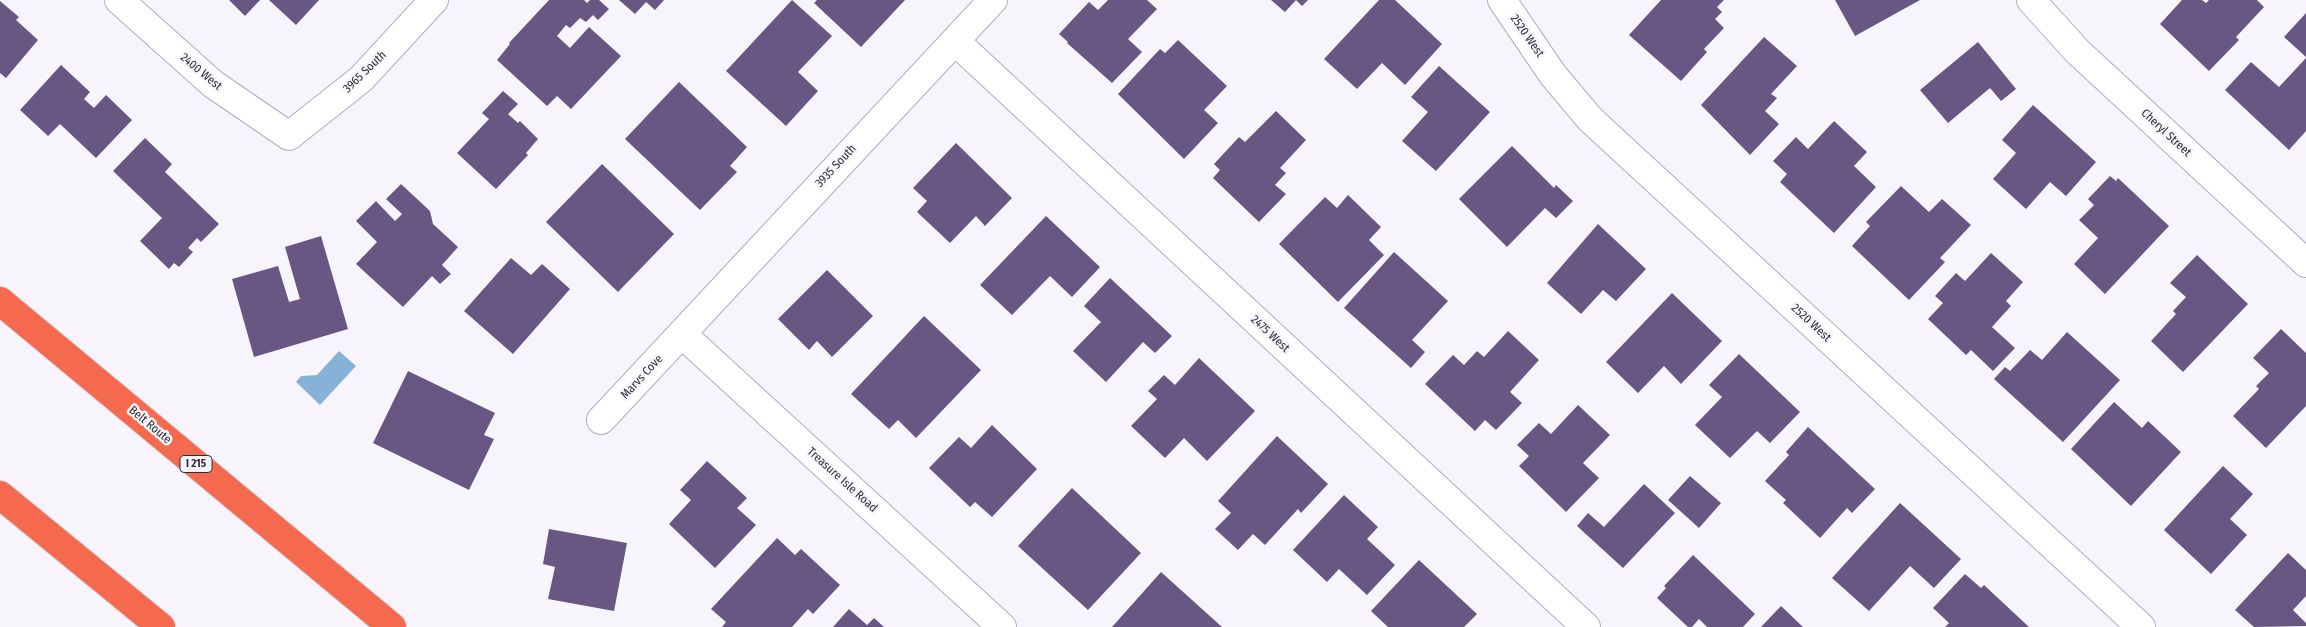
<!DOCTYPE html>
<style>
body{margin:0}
canvas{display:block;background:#f7f4fc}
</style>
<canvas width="2306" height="627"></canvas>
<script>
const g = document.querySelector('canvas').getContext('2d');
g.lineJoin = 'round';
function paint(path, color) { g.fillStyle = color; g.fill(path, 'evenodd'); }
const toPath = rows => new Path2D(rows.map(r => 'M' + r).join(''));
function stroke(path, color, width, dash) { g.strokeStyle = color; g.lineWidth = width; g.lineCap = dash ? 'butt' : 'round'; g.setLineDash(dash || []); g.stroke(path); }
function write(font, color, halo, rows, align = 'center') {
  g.font = font + ' "Fira Sans Condensed",sans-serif'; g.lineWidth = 5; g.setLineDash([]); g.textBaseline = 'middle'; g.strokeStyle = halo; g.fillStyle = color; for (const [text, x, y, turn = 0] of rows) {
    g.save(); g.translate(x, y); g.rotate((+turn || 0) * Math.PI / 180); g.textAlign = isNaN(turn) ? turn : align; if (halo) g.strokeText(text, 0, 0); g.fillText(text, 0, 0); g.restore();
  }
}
paint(toPath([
 [339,351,356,366,320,405,296,382,301,376,317,375]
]), '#87b2d8');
paint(toPath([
 [229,0,260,0,245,16],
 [269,0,319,0,296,25],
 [549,0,584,0,587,3,590,0,599,0,609,9,598,20,593,15,586,22,580,18,570,28,566,25,557,36,570,48,589,27,621,56,571,109,557,96,547,106,497,60,510,44,509,43],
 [619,0,664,0,655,10,646,2,635,14],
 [792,0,832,36,798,72,818,91,786,126,726,71],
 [817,0,905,0,861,47,814,3],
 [1108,0,1147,0,1157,9,1128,39,1142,52,1112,83,1067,43,1068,42,1059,34,1089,2,1098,10],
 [1271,0,1308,0,1302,6,1296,0,1285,12],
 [1379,0,1395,0,1442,44,1405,85,1382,63,1357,89,1324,59],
 [1661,0,1724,0,1717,7,1722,12,1715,19,1724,28,1704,49,1707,52,1681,81,1629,35],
 [1835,0,1920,0,1855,36],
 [2182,0,2202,0,2206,3,2209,0,2257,0,2264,7,2236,37,2239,40,2209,71,2160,24],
 [0,1,19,17,16,20,38,40,6,78,0,73],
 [2306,13,2306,57,2284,37],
 [1764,37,1797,66,1771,94,1777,98,1765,111,1779,124,1750,155,1701,105],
 [1178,40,1227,86,1204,110,1218,123,1184,159,1118,94,1160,49,1165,53],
 [1978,42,2016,89,2001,101,1990,88,1948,123,1920,90],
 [2306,58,2306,131,2289,150,2225,90,2251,62,2279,87],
 [61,65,90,92,84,99,94,108,106,95,132,120,96,158,60,124,48,136,20,110],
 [1439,66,1490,112,1436,171,1402,141,1428,112,1411,97],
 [679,82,747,147,730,166,737,172,700,210,625,139],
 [503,91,518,104,508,114,518,123,520,121,538,139,526,153,528,155,496,189,457,153,489,119,482,113],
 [2033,105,2096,162,2066,196,2050,182,2026,209,1993,179,2016,153,2002,140],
 [1276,111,1306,140,1280,168,1286,173,1275,185,1286,194,1259,222,1213,178,1220,170,1214,164,1239,137,1245,142],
 [1834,121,1867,152,1854,166,1876,187,1834,233,1780,182,1787,174,1773,161,1796,137,1808,149],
 [145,138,172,164,165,172,219,224,201,242,197,238,188,248,193,252,179,267,174,263,169,269,140,241,162,218,113,171],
 [956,143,1012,198,985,226,976,216,950,243,917,212,927,201,913,188],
 [1512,146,1554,188,1556,185,1573,201,1556,218,1545,208,1507,247,1459,199],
 [602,164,674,234,618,292,546,222],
 [2110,176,2116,181,2118,178,2169,226,2105,294,2074,264,2098,238,2079,220,2094,205,2088,199],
 [401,184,430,211,433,224,458,247,442,265,451,274,440,284,432,276,403,307,356,264,377,242,356,221,376,201,395,221,402,214,386,199],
 [1901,186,1929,212,1942,199,1971,225,1940,258,1945,262,1909,300,1852,246,1870,226,1866,222],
 [1348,195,1381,227,1369,240,1384,255,1338,302,1279,244,1325,197,1337,208],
 [1046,216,1100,267,1072,297,1050,276,1012,315,980,285],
 [1598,224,1646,269,1616,301,1603,290,1581,314,1547,283],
 [321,236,348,329,254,357,232,279,278,266,289,302,300,299,285,247],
 [1394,252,1448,301,1412,340,1425,352,1411,368,1344,308],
 [1991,253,2023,282,2006,301,2011,306,1992,327,2015,348,1993,371,1971,350,1966,355,1928,319,1943,303,1935,296,1956,273,1965,281],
 [2197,255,2248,304,2183,372,2151,341,2176,314,2173,311,2186,297,2170,283],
 [511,258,531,275,542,264,570,289,513,354,464,311],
 [827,270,873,316,832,357,817,341,809,350,778,319],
 [1110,278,1172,336,1155,353,1143,342,1106,382,1073,351,1101,322,1084,306],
 [1672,293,1722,341,1681,384,1664,366,1638,393,1606,362],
 [924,316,981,370,916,438,898,420,889,429,851,394],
 [2281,329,2306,353,2306,406,2266,448,2233,416,2259,389,2256,386,2269,373,2253,358],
 [1508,331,1539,360,1510,392,1522,403,1496,430,1485,420,1475,431,1425,384,1453,355,1464,365,1477,351,1484,357],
 [2067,332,2120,380,2063,442,1994,379,2005,367,2010,371,2030,350,2042,360],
 [1739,354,1800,412,1770,443,1757,431,1730,458,1695,425,1722,397,1709,385],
 [1199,358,1255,411,1207,461,1184,438,1165,458,1131,426,1157,399,1148,391,1164,375,1175,385],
 [408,371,495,413,484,435,494,439,469,490,373,443],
 [2114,402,2142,428,2148,421,2181,452,2131,506,2071,449],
 [1578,405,1610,435,1583,463,1599,478,1566,512,1519,466,1529,456,1517,445,1539,423,1551,434],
 [992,425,1037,469,992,517,975,502,970,507,929,468,959,437,971,448],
 [1808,427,1875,489,1852,513,1847,508,1820,538,1783,503,1786,500,1765,481,1789,455,1786,452],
 [1277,436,1328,484,1301,513,1298,509,1265,545,1253,534,1238,550,1215,529,1231,513,1218,501],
 [707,461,747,498,737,508,756,525,715,568,669,524,691,500,680,490],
 [2223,466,2253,494,2230,519,2247,535,2211,574,2164,530],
 [1690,476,1721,503,1699,528,1668,500],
 [1644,484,1675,513,1623,568,1577,526,1588,513,1604,527],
 [1072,488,1141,553,1088,610,1018,546],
 [1344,495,1378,527,1367,539,1395,565,1367,595,1339,569,1327,582,1293,550],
 [1900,503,1961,559,1934,588,1910,566,1869,611,1832,578],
 [549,529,627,543,614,611,548,599,555,567,543,564],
 [777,538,795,555,801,549,840,585,813,614,808,609,792,627,722,627,726,622,711,609],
 [2288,553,2306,570,2306,596,2293,610,2306,623,2306,626,2254,627,2235,610],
 [1693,555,1755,614,1743,627,1707,627,1699,619,1692,627,1688,627,1657,598,1666,588,1664,586],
 [1419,560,1477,614,1464,627,1388,627,1371,611],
 [1161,572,1222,627,1112,627],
 [1965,574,1981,588,1984,585,2029,627,1945,627,1949,623,1933,608],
 [1781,606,1803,627,1761,627],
 [849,609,867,625,874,618,884,627,833,627]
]), '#685783');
const minor = toPath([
 [119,0,213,84,289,136,361,79,434,0],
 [1502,0,1553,75,1590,119,2141,627],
 [2031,0,2077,51,2306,263],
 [955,41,1586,627],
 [682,334,1002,627],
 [601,420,993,0]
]);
const motorway = toPath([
 [0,301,392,627],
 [0,495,161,627]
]);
stroke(minor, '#b2acbf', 30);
stroke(motorway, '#d1d1d3', 30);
stroke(minor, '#fff', 28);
stroke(motorway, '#f56a4f', 28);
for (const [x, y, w] of [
 [196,464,32]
]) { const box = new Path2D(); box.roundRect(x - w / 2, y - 8.5, w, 17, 4); g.fillStyle = '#f7f4fc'; g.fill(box); stroke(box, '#302e35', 1); }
write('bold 11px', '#302e35', null, [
 ["I 215",196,464]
]);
write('12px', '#302e35', '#f7f4fc', [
 ["2520 West",1527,36,55],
 ["2400 West",201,72,40],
 ["3965 South",365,72,-44],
 ["Cheryl Street",2166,133,43],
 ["3935 South",836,166,-47],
 ["2520 West",1811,323,43],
 ["2475 West",1270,334,43],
 ["Marvs Cove",642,377,-47],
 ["Belt Route",150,425,40],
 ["Treasure Isle Road",842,480,42]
]);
</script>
